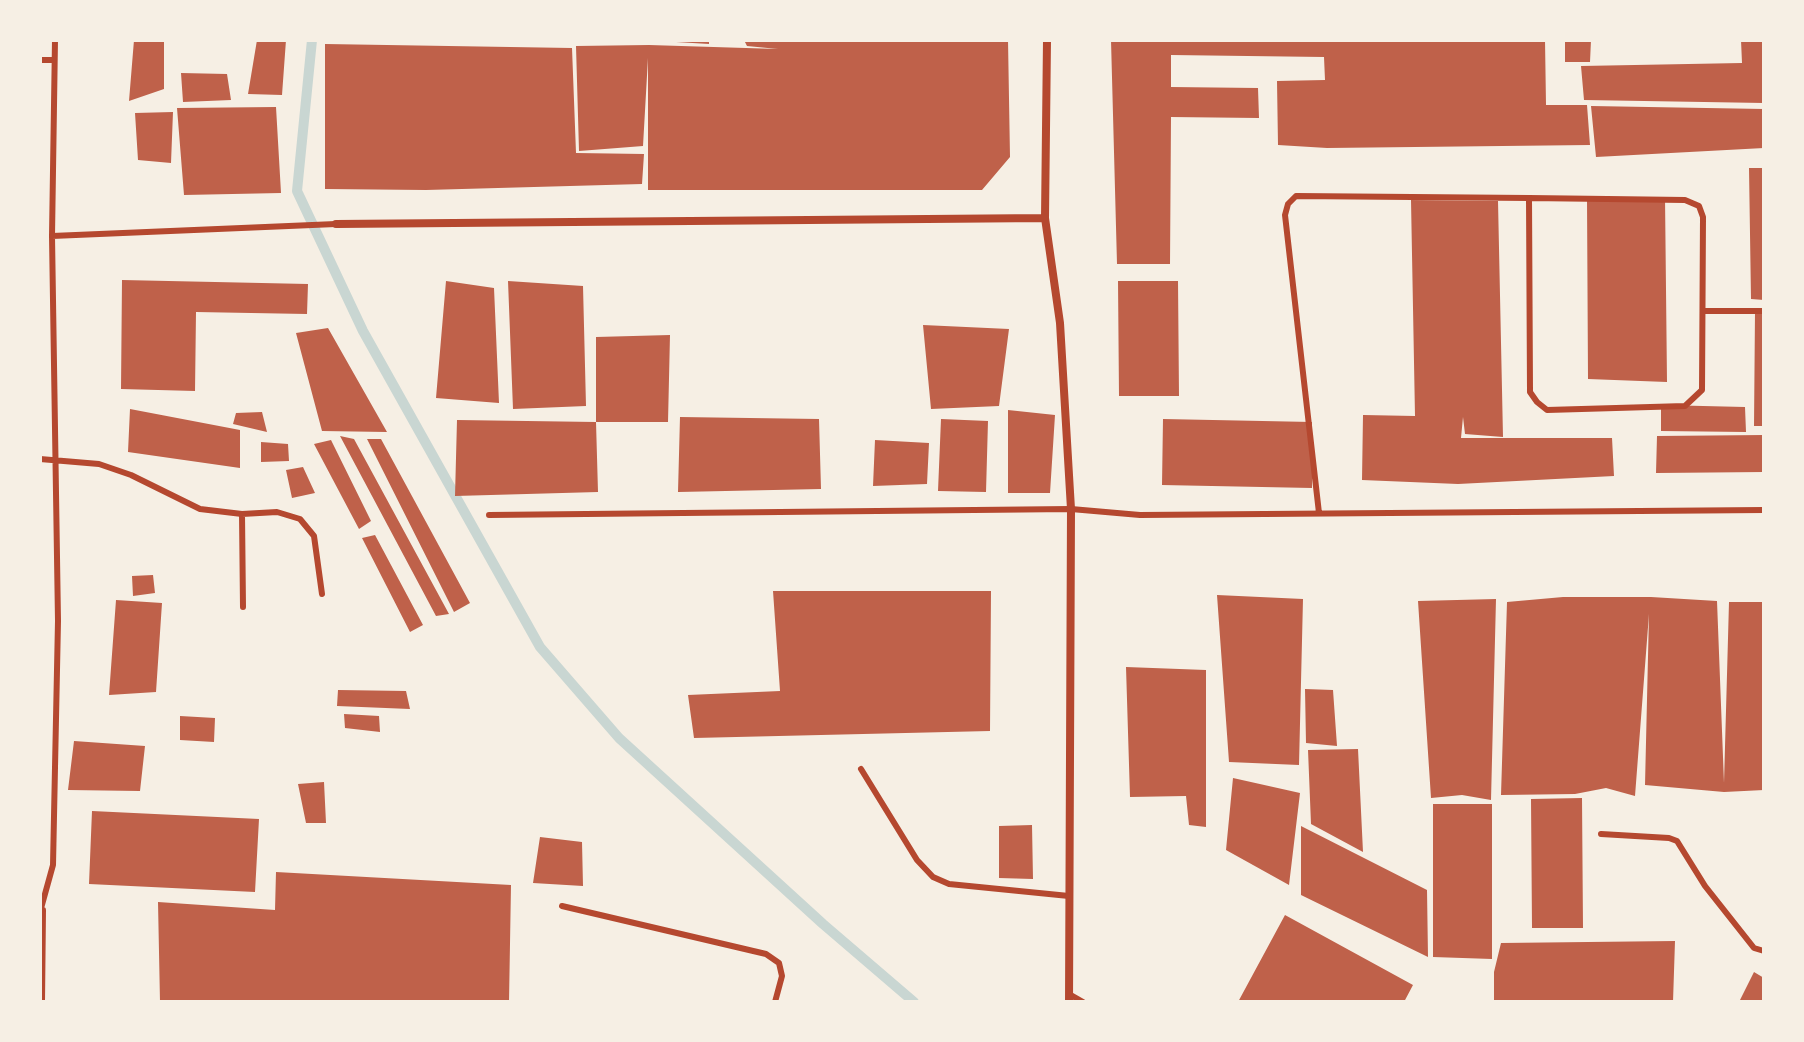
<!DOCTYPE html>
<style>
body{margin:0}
#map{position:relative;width:1804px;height:1042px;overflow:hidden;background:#f6efe4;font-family:Mulish,sans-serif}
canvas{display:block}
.frame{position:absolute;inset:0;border:42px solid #f6efe4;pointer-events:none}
</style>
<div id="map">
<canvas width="1804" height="1042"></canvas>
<div class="frame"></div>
</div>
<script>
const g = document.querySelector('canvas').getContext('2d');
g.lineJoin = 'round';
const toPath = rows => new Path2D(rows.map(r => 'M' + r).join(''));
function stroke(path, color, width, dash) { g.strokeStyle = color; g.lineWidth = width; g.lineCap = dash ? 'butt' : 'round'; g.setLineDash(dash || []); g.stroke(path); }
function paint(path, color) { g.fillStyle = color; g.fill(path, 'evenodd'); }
stroke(toPath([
 [312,40,297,191,363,331,540,647,619,738,823,924,914,1002]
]), '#c9d6d2', 10);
paint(toPath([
 [134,40,164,40,164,89,129,101],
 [257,40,286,40,282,95,248,94],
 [676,40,709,40,709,44,676,42],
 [744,40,1008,40,1010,157,982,190,648,190,648,58,643,146,579,151,576,46,649,45,778,49,747,46],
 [1111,40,1545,40,1546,105,1587,105,1590,145,1327,148,1278,145,1277,81,1325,80,1324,57,1171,55,1171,87,1258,88,1259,118,1171,117,1170,264,1117,264],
 [1565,40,1591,40,1590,62,1565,62],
 [1741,40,1764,40,1764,103,1584,100,1581,66,1742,63],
 [325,44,572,48,576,153,644,154,642,184,426,190,325,189],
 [181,73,227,74,231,100,183,102],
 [1591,106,1764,109,1764,148,1596,157],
 [276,107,281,193,184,195,177,108],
 [173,112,171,163,138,160,135,113],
 [1749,168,1764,168,1764,300,1751,299],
 [1665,197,1667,382,1588,379,1587,199],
 [1411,200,1498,201,1503,437,1465,434,1463,417,1461,438,1612,438,1614,476,1458,484,1362,480,1363,415,1415,416],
 [122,280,308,284,307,314,196,312,195,391,121,389],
 [446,281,494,288,499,403,436,398],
 [508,281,583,286,586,406,513,409],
 [1118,281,1178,281,1179,396,1119,396],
 [1755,312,1764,312,1764,426,1754,426],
 [923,325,1009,329,999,406,931,409],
 [328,328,387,432,322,431,296,333],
 [670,335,668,422,596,422,596,337],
 [1661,405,1745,407,1746,432,1661,431],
 [130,409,240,430,240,468,128,452],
 [1008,410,1055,415,1050,493,1008,493],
 [262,412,267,432,233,424,236,413],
 [680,417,819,419,821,489,678,492],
 [941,419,988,421,986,492,938,491],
 [1163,419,1312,422,1312,488,1162,485],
 [457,420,596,422,598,492,455,496],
 [1764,435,1764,472,1656,473,1657,436],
 [340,436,354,439,449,614,436,616],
 [367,439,381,439,470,603,454,612],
 [331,440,371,521,359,529,314,444],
 [875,440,929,443,927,484,873,486],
 [261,442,288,444,289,461,261,462],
 [303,467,315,493,292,498,286,470],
 [375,535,423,625,410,632,362,538],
 [153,575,155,593,133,596,132,576],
 [773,591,991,591,990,731,694,738,688,695,780,691],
 [1217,595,1303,599,1299,765,1229,762],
 [1563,597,1651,597,1717,601,1724,783,1729,602,1764,602,1764,790,1724,792,1645,785,1649,614,1635,796,1606,788,1575,794,1501,795,1507,602],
 [1496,599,1491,800,1462,795,1431,798,1418,601],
 [116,600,162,603,156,692,109,695],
 [1126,667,1206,670,1206,827,1189,825,1186,796,1130,797],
 [1305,689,1333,690,1337,746,1306,743],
 [338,690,406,691,410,709,337,706],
 [344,714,379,716,380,732,345,728],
 [180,716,215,718,214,742,180,740],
 [74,741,145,746,140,791,68,790],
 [1358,749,1363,852,1311,824,1308,750],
 [1233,778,1300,793,1289,885,1226,850],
 [324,782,326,823,306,823,298,784],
 [1582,798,1583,928,1532,928,1531,799],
 [1433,804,1492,804,1492,959,1433,957],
 [92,811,259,819,255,892,89,884],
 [1032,825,1033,879,999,878,999,826],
 [1301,826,1427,890,1428,957,1301,895],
 [540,837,582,842,583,886,533,883],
 [276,872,511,885,509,1002,160,1002,158,902,275,910],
 [1285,915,1413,985,1404,1002,1238,1002],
 [1675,941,1673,1002,1494,1002,1494,972,1501,943],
 [1754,972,1764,978,1764,1002,1739,1002]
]), '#bf614a');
stroke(toPath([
 [40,60,54,60],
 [52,236,336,224],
 [1703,311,1764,311],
 [40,459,99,464,131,475,200,509,242,514,277,512,300,519,314,536,322,594],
 [1319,513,1285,215,1288,204,1296,196,1529,198,1685,200,1699,206,1703,217,1702,390,1685,406,1547,410,1537,402,1530,392,1529,198],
 [242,514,243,607],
 [489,515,1071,509,1140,515,1764,510],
 [861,769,917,860,933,877,949,884,1069,896],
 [1601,834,1669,838,1677,841,1705,886,1754,948,1764,951],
 [562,906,766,954,779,963,782,976,775,1002],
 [40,912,53,865,58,621,52,236,55,40],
 [1069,994,1083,1002],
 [42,1002,43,910]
]), '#b5482f', 6);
stroke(toPath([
 [1047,40,1045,218,1060,323,1071,509,1069,1002],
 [336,224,1045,218]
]), '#b5482f', 8);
</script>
